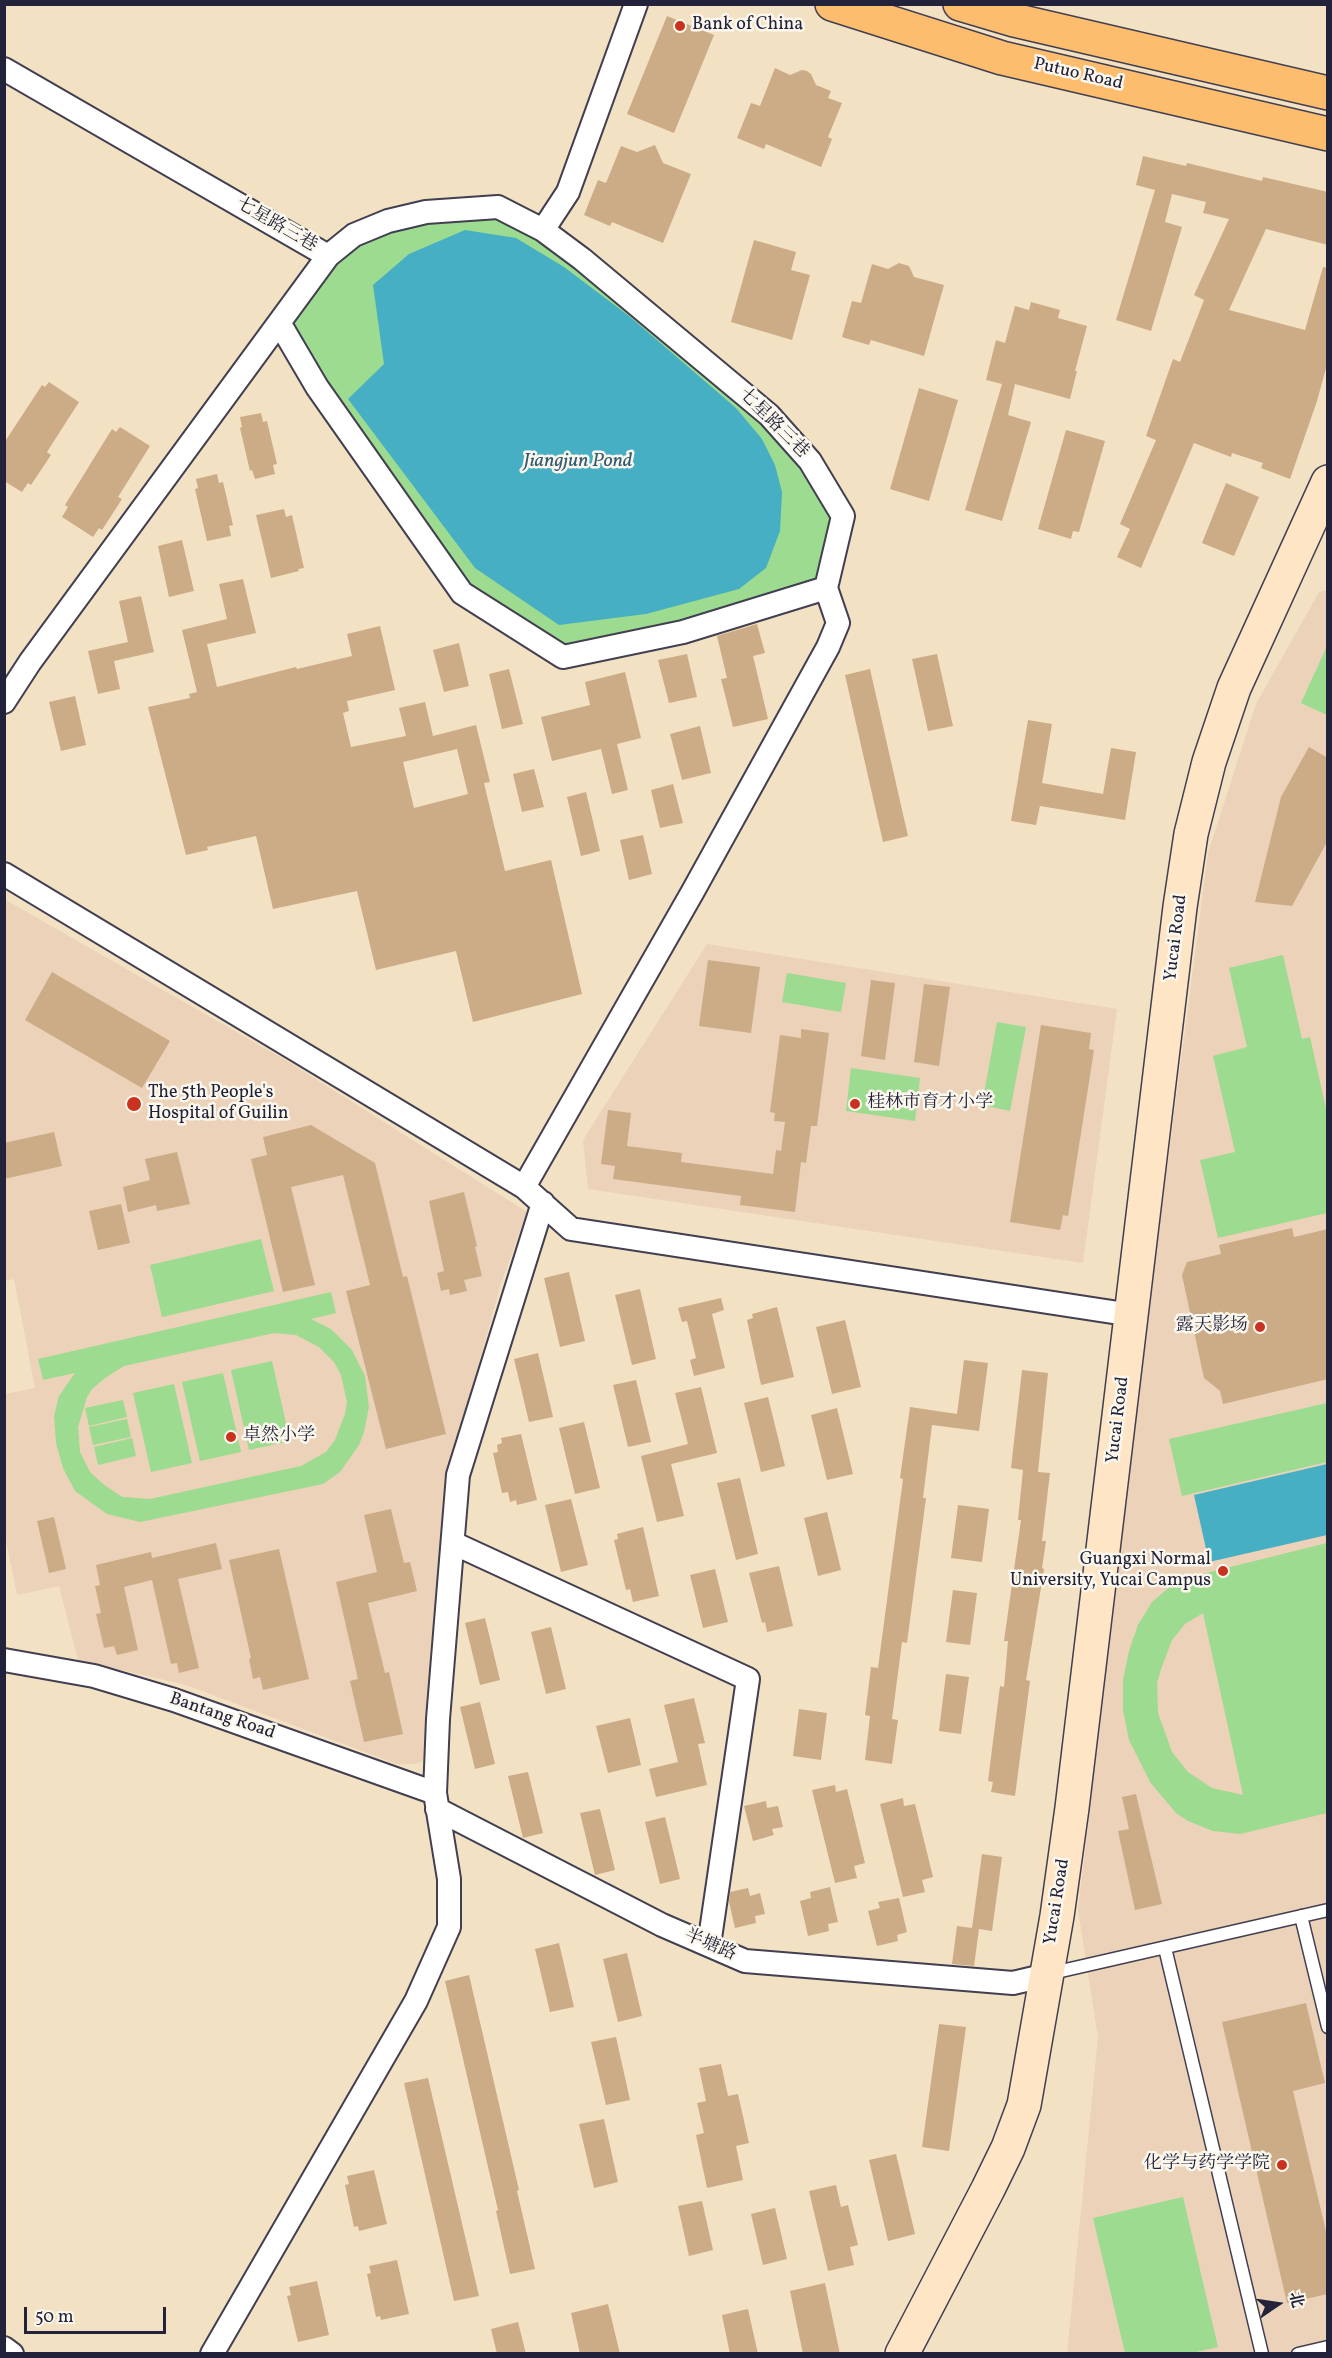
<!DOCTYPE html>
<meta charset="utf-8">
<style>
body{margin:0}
#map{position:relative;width:1332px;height:2358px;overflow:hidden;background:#f3e1c4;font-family:Vollkorn,"Noto Serif SC",serif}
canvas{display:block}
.frame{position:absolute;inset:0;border:6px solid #22223b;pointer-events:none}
.north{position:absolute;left:1248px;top:2274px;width:60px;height:60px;-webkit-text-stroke:4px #fbf7ec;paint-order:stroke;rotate:77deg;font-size:16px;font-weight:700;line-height:24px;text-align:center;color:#22223b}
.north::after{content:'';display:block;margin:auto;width:21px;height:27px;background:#22223b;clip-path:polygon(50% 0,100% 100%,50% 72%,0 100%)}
.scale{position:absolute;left:24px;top:2307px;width:142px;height:27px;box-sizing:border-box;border:3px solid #22223b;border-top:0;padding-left:8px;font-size:18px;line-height:21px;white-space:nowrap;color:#22223b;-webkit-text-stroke:4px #fbf7ec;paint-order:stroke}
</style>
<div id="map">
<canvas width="1332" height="2358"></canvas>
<div class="frame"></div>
<div class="north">北</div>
<div class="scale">50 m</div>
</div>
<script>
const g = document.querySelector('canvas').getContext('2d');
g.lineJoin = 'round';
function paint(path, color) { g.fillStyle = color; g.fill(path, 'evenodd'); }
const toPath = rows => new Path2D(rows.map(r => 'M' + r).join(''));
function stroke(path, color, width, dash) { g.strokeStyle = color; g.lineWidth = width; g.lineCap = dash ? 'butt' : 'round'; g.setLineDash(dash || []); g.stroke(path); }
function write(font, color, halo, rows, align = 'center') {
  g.font = font + ' Vollkorn,"Noto Serif SC",serif'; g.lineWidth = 5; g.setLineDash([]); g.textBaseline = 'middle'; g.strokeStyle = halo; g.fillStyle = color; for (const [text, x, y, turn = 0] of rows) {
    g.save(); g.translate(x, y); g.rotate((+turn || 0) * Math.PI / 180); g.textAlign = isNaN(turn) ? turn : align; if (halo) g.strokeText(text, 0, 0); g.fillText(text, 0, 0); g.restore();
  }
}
paint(toPath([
 [1327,590,1327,2353,1067,2354,1098,2037,1078,1910,1159,1231,1208,853,1256,704,1319,592],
 [4,899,287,1061,527,1212,500,1286,467,1409,449,1464,426,1751,423,1761,414,1764,397,1764,186,1685,78,1660,59,1586,17,1595,5,1535,5,1394,35,1388,14,1279,5,1281],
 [707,944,1117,1009,1083,1263,588,1189,583,1140]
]), '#ebd2b8');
paint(toPath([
 [498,207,769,415,843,516,826,588,563,657,462,593,280,324,354,235],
 [1327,646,1327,715,1301,703],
 [1283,955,1302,1039,1310,1037,1327,1113,1327,1213,1218,1238,1200,1160,1235,1152,1213,1056,1247,1047,1229,968],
 [787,973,846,983,841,1012,782,1002],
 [997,1022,1026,1027,1010,1111,982,1105],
 [851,1068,920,1078,915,1121,846,1111],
 [261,1239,274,1291,162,1317,150,1265],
 [331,1292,336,1313,311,1319,331,1329,352,1350,365,1376,369,1407,364,1432,359,1445,340,1472,323,1484,140,1522,107,1514,75,1491,63,1468,56,1443,54,1416,59,1396,75,1373,43,1380,38,1359],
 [274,1333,296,1335,319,1347,334,1362,341,1375,347,1402,345,1414,335,1440,326,1452,301,1466,150,1499,122,1497,103,1484,90,1472,80,1452,78,1427,87,1397,92,1389,105,1378,124,1366],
 [272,1361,290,1441,249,1450,231,1370],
 [223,1373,241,1452,200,1461,182,1382],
 [174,1384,192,1463,151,1472,133,1393],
 [123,1400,127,1417,89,1426,85,1408],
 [1327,1403,1327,1462,1182,1496,1169,1439],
 [127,1419,131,1437,93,1445,89,1427],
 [132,1438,136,1456,98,1465,94,1447],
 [1327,1543,1327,1813,1240,1834,1213,1831,1188,1821,1176,1813,1150,1782,1129,1740,1123,1710,1123,1680,1129,1651,1138,1625,1152,1602,1178,1580],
 [1203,1613,1243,1795,1212,1788,1188,1772,1172,1752,1158,1713,1157,1683,1161,1669,1172,1640,1185,1624],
 [1183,2197,1218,2347,1192,2353,1125,2353,1093,2218]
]), '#9cdb90');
paint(toPath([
 [465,230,516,238,564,267,629,316,736,408,762,439,775,465,782,492,780,531,766,568,739,589,646,614,559,625,475,568,348,399,384,364,373,285,409,254],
 [1327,1464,1327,1535,1209,1562,1194,1495]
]), '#46afc4');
paint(toPath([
 [667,16,714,35,674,133,627,114],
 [775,68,790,75,802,70,807,71,811,74,816,85,831,91,828,98,842,103,828,137,832,139,821,167,766,144,764,149,737,138,751,103,760,106],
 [655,145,663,163,691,174,663,243,612,222,610,226,584,215,598,180,606,183,621,146,637,152],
 [1143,156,1186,166,1187,163,1262,181,1263,177,1328,192,1328,245,1266,229,1229,310,1305,330,1323,267,1328,268,1328,361,1317,401,1290,479,1261,468,1263,463,1232,453,1231,457,1194,443,1141,568,1117,557,1130,529,1120,524,1156,440,1146,436,1173,359,1180,362,1204,300,1194,295,1229,219,1203,213,1206,202,1172,194,1165,222,1182,227,1151,331,1116,320,1155,190,1136,185],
 [754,240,796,252,791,270,810,275,792,340,731,322],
 [899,263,909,266,914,277,944,285,924,356,871,340,869,345,842,337,852,301,861,303,872,264,888,269],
 [1031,302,1060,310,1058,318,1087,326,1075,371,1077,371,1070,399,1015,384,1008,415,1031,422,1002,521,965,510,1002,384,986,380,996,340,1005,343,1015,306,1029,310],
 [49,382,79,402,47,452,51,455,31,485,28,483,22,492,4,481,4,443,42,385,45,387],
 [919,388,958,400,929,501,890,489],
 [261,413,263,422,267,421,277,464,273,465,275,474,255,479,252,470,250,471,240,428,242,427,240,417],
 [120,427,150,446,118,497,122,499,102,530,99,528,93,537,62,517,68,507,65,505,112,429,116,432],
 [1066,430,1105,441,1079,532,1073,531,1071,539,1038,529],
 [217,474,219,483,223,482,233,525,229,526,231,536,207,541,195,489,198,488,196,479],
 [1226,483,1259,497,1234,556,1202,543],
 [284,509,286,517,292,515,304,568,298,569,299,571,271,578,256,515],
 [182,540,194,591,169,597,158,546],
 [243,579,256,633,207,644,217,687,296,667,297,669,352,656,347,634,380,626,395,690,347,701,349,711,343,713,351,747,406,736,399,708,425,702,433,736,476,725,490,782,484,783,505,871,551,860,582,994,473,1022,456,951,376,970,357,891,273,909,256,836,207,847,208,850,186,855,148,707,190,698,189,694,197,692,182,630,227,619,219,584],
 [457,749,468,794,414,808,403,762],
 [141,596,154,652,114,661,120,689,98,694,88,651,128,642,119,601],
 [757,624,765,653,753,656,768,719,733,727,721,679,727,678,717,636],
 [459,643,469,686,444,692,433,650],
 [687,654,697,697,669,703,658,660],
 [937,654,953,726,928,731,912,659],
 [509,669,523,724,502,729,489,674],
 [870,669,908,836,883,842,845,675],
 [625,672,641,738,617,744,628,790,612,794,601,749,552,761,541,717,590,705,585,682],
 [75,696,86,745,61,751,49,702],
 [1028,720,1052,724,1042,783,1103,794,1111,748,1136,752,1125,820,1040,806,1036,825,1011,821],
 [700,726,711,773,682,780,670,734],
 [1309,747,1328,758,1328,840,1292,906,1255,902,1281,797],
 [534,769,544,807,522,812,513,774],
 [673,784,683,823,660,828,651,790],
 [586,792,600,851,581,856,567,797],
 [643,835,652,874,629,880,620,840],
 [708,960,760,967,751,1033,699,1026],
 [52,972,170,1041,142,1088,25,1020],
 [871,980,895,983,885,1060,861,1056],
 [924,984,950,987,939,1066,914,1062],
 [1041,1025,1091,1033,1089,1049,1094,1050,1068,1216,1063,1215,1060,1230,1010,1222],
 [801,1029,829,1033,817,1126,811,1126,806,1163,801,1162,795,1212,740,1205,741,1196,613,1179,615,1166,601,1164,608,1110,631,1113,627,1146,682,1153,681,1162,773,1174,776,1150,781,1151,785,1122,774,1121,775,1113,770,1112,780,1035,801,1038],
 [311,1125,375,1163,403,1277,407,1276,446,1434,386,1449,346,1291,370,1285,343,1175,291,1187,315,1285,283,1292,251,1159,267,1155,263,1137],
 [54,1132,62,1166,4,1179,4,1143],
 [177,1152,190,1204,157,1211,156,1205,128,1212,123,1187,150,1180,145,1159],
 [464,1192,477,1246,475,1247,482,1276,464,1280,467,1291,450,1295,449,1289,441,1291,437,1273,444,1271,429,1201],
 [121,1204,130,1243,98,1250,89,1211],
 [1292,1228,1294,1237,1328,1229,1328,1379,1223,1404,1220,1391,1204,1378,1182,1275,1187,1262,1221,1254,1219,1245],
 [569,1272,585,1341,560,1347,544,1278],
 [640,1289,656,1359,632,1365,615,1295],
 [721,1298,724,1310,712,1314,725,1368,694,1376,690,1360,696,1358,687,1321,682,1322,678,1308],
 [777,1307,794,1377,761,1385,747,1320,753,1318,752,1314],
 [845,1320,861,1387,832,1394,816,1327],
 [538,1353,553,1417,529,1422,514,1359],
 [964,1360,988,1363,979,1431,932,1425,923,1498,926,1498,907,1643,902,1642,892,1719,898,1720,892,1764,865,1760,870,1716,865,1715,871,1667,878,1668,903,1479,900,1478,910,1407,957,1414],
 [1022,1370,1048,1373,1038,1472,1050,1473,1042,1541,1046,1541,1042,1568,1044,1569,1026,1680,1030,1681,1015,1796,991,1792,993,1782,988,1781,1000,1686,1004,1687,1008,1641,1004,1641,1021,1520,1018,1520,1023,1470,1011,1468],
 [636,1380,651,1442,628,1447,613,1385],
 [701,1387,717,1453,671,1464,684,1516,657,1522,641,1456,688,1444,675,1393],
 [768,1397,785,1466,761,1472,744,1403],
 [837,1408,853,1474,827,1480,811,1415],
 [584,1422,600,1488,575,1494,559,1428],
 [521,1434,537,1500,517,1505,516,1500,510,1502,508,1492,502,1493,493,1453,498,1452,497,1445,502,1443,501,1438],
 [740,1478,758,1554,736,1560,717,1483],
 [571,1499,588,1565,561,1572,545,1505],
 [958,1505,989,1509,982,1562,951,1558],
 [391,1509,404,1563,410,1562,417,1591,368,1603,385,1673,389,1672,403,1734,364,1742,350,1681,358,1679,336,1582,377,1572,364,1515],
 [827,1512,841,1570,818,1576,804,1518],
 [54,1517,66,1569,49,1573,37,1521],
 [643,1527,659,1596,633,1602,630,1589,626,1590,614,1540,618,1539,617,1534],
 [216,1543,222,1569,178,1579,199,1668,179,1673,177,1663,171,1664,152,1580,124,1587,138,1650,117,1655,114,1646,104,1648,96,1614,101,1613,95,1586,100,1585,96,1565,151,1552,152,1558],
 [279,1549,309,1679,263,1690,260,1677,253,1679,249,1659,251,1658,229,1560],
 [779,1566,793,1626,767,1632,765,1622,762,1623,749,1573],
 [715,1569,728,1622,703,1628,690,1575],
 [953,1590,977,1593,970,1645,946,1642],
 [485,1618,500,1680,480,1685,465,1623],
 [551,1627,566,1689,546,1694,531,1632],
 [946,1674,969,1677,961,1734,939,1731],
 [694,1698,705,1743,698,1744,707,1785,656,1797,649,1769,678,1762,664,1705],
 [480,1702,495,1764,475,1769,460,1707],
 [799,1709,827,1713,821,1760,793,1756],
 [630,1718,641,1765,608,1773,596,1726],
 [528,1772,543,1833,523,1838,508,1776],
 [835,1785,836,1792,847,1789,865,1863,854,1866,857,1878,835,1883,812,1790],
 [1136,1794,1162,1904,1135,1910,1118,1831,1129,1829,1122,1797],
 [903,1798,904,1806,915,1804,933,1877,922,1880,925,1892,903,1897,880,1804],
 [766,1801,767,1808,778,1806,783,1827,772,1829,774,1835,753,1841,744,1806],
 [600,1809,615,1870,595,1875,580,1813],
 [665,1817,680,1879,660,1884,645,1822],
 [982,1854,1002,1857,992,1931,979,1929,974,1966,952,1964,957,1926,972,1928],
 [830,1887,838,1922,828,1924,829,1931,808,1936,800,1901,811,1898,810,1892],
 [748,1888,750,1896,760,1893,765,1914,755,1916,756,1923,735,1928,729,1902,730,1892],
 [899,1898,907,1932,897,1935,898,1941,877,1946,868,1911,880,1908,878,1902],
 [559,1943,574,2007,550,2012,535,1949],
 [627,1953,642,2016,618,2022,603,1959],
 [469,1975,519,2190,517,2191,535,2269,510,2274,496,2211,498,2210,445,1981],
 [1306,2003,1325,2083,1293,2091,1328,2240,1328,2294,1287,2303,1222,2022],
 [939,2024,966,2027,949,2151,922,2147],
 [616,2037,630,2100,606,2105,591,2042],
 [721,2064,728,2096,738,2094,749,2143,736,2146,743,2180,707,2188,696,2135,704,2133,697,2103,706,2101,699,2068],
 [428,2078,479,2296,454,2301,404,2083],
 [604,2119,618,2182,594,2188,579,2124],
 [896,2154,915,2234,888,2241,869,2160],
 [374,2170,387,2224,359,2231,358,2226,354,2227,345,2185,349,2184,347,2176],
 [836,2185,841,2207,848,2205,858,2245,850,2247,854,2265,828,2271,809,2191],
 [702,2201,713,2250,689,2256,678,2206],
 [775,2208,787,2259,763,2265,751,2214],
 [397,2260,409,2314,381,2320,380,2316,376,2317,367,2274,371,2273,369,2266],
 [317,2281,329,2335,298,2342,287,2296,291,2295,289,2287],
 [825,2283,840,2354,803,2354,790,2291],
 [608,2304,620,2354,580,2354,571,2313],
 [748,2309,758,2354,730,2354,722,2315],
 [518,2322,526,2354,497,2354,491,2329]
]), '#cbac86');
const service = toPath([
 [1301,1916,1328,2027],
 [1165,1948,1262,2354],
 [1048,1974,1328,1910],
 [1298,2354,1328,2347]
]);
const minor = toPath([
 [4,69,328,256,354,235,388,221,426,212,498,207,543,230,582,259,769,415,810,461,843,516,826,588,683,632,563,657,462,593,317,387,280,324],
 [543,230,568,192,636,4],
 [4,702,30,662,328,256],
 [4,874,524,1187,571,1229,1132,1315],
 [524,1187,692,893,828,647,838,623,826,588],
 [453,1543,748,1679,709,1945],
 [4,1660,94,1676,174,1700,435,1793],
 [437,1809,662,1925,745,1961,1013,1983,1047,1975],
 [4,2348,12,2354],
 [212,2354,416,2001,449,1927,449,1879,435,1793,438,1719,458,1475,543,1203]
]);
const secondary = toPath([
 [902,2354,988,2189,1008,2148,1024,2105,1057,1916,1072,1808,1180,907,1191,834,1209,762,1234,688,1328,482]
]);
const primary = toPath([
 [832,4,1002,58,1328,134],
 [960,4,1014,20,1328,93]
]);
stroke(service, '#413f50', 15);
stroke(minor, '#413f50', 26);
stroke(secondary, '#413f50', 36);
stroke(primary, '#413f50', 36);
stroke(service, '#fff', 12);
stroke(minor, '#fff', 22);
stroke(secondary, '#fee5c5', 33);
stroke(primary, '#fcbd6f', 33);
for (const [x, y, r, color] of [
 [680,26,6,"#c8321e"],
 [134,1104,8,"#c8321e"],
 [855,1104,6,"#c8321e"],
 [1260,1327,6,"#c8321e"],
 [231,1437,6,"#c8321e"],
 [1223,1571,6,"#c8321e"],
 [1282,2165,6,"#c8321e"]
]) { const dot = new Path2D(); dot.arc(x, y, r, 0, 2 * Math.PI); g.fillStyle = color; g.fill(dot); stroke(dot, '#fbf7ec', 2); }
write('18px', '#22223b', '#fbf7ec', [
 ["Bank of China",692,26],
 ["The 5th People's",148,1094],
 ["Hospital of Guilin",148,1115],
 ["桂林市育才小学",867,1104],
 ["露天影场",1248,1327,"right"],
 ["卓然小学",243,1437],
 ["Guangxi Normal",1211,1561,"right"],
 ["University, Yucai Campus",1211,1582,"right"],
 ["化学与药学学院",1270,2165,"right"]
], 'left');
write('18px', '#22223b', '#fbf7ec', [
 ["Putuo Road",1078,75,13],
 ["七星路三巷",276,226,30],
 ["七星路三巷",773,424,45],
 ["Yucai Road",1177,938,-83],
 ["Yucai Road",1119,1420,-83],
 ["Bantang Road",222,1717,19],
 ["Yucai Road",1058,1902,-81],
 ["半塘路",710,1946,23]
]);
write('italic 20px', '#305a72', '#fbf7ec', [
 ["Jiangjun Pond",578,462]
]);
</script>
